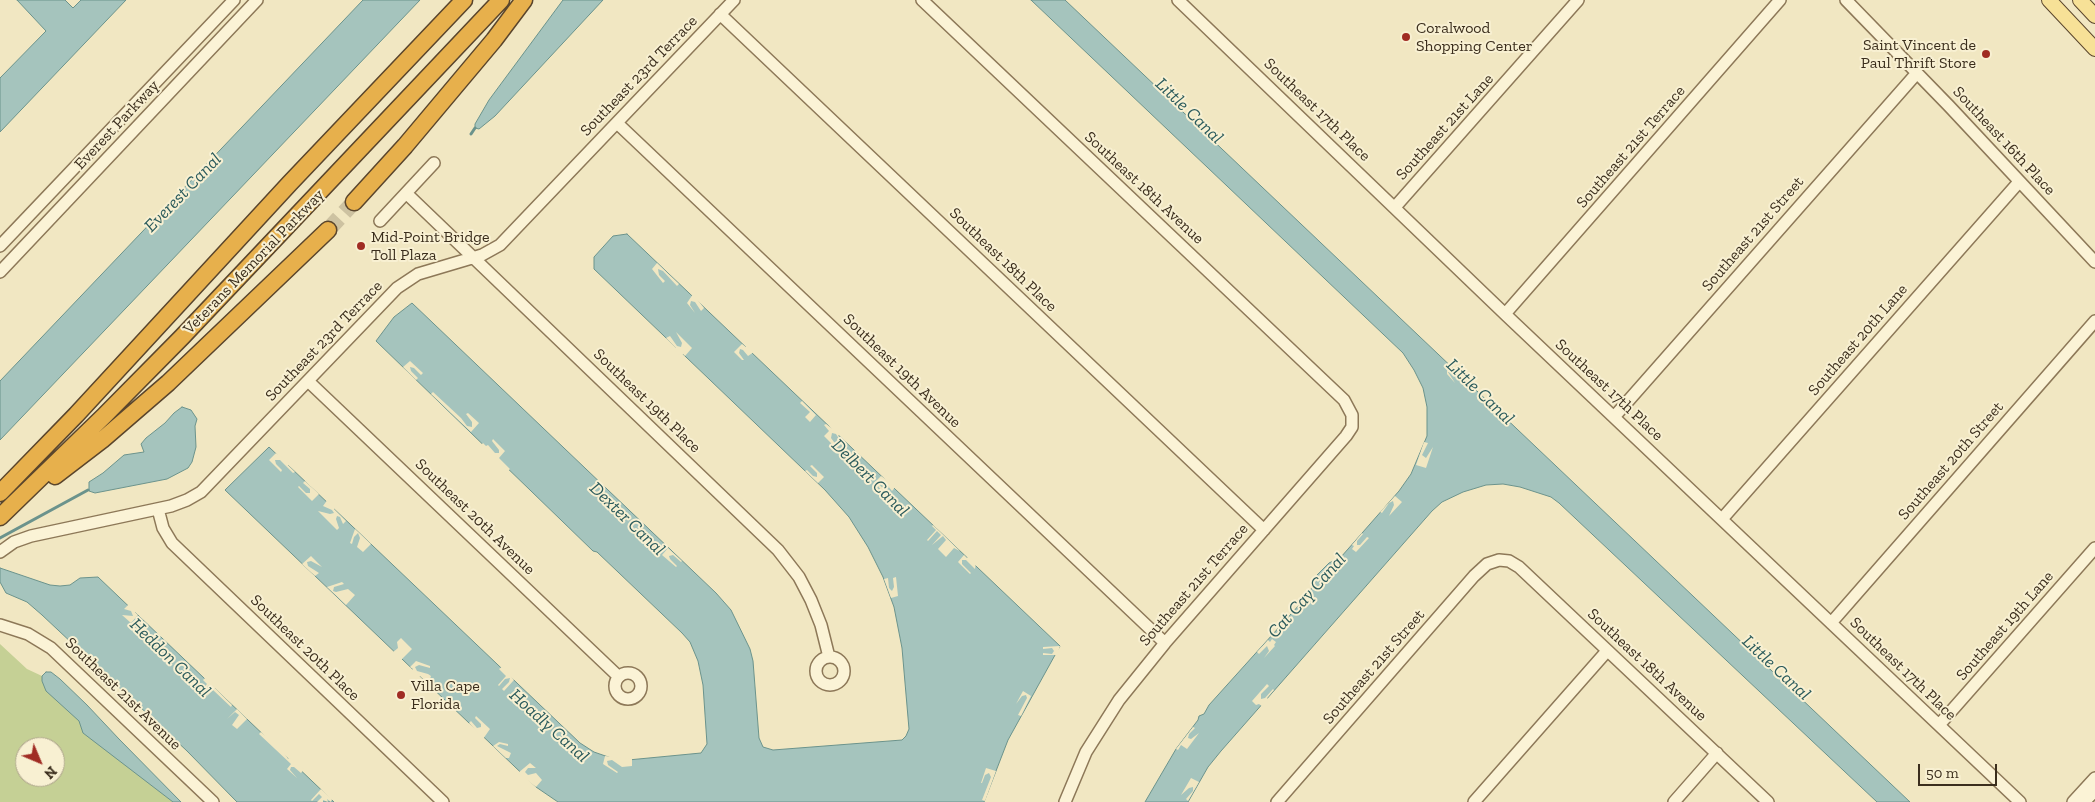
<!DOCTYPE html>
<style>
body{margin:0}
#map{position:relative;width:2095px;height:802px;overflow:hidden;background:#f1e7c2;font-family:"Zilla Slab",serif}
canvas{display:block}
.north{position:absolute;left:15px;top:737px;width:50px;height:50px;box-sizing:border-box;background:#f8f0d2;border:1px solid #aca28a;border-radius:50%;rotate:135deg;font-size:14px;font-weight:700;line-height:20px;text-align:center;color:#3b2e1d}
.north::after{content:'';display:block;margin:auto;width:18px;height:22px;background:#a02c23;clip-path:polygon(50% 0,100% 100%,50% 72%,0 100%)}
.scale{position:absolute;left:1918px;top:764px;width:79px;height:22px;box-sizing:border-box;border:2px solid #3b2e1d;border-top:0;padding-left:6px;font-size:15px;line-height:18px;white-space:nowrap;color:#3b2e1d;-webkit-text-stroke:4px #f8f0d2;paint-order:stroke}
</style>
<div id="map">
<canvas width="2095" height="802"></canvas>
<div class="north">N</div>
<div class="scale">50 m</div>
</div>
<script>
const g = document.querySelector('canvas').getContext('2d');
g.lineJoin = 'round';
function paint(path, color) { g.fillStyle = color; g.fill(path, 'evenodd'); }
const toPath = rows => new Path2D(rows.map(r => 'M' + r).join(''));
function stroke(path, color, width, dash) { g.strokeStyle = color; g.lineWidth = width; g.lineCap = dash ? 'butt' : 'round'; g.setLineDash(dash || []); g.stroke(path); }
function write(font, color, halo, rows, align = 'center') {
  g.font = font + ' "Zilla Slab",serif'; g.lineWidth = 4; g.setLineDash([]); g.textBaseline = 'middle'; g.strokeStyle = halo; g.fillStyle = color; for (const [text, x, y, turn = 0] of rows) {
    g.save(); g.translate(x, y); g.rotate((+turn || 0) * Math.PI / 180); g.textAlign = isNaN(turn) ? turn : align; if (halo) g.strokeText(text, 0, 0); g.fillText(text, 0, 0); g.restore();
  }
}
paint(toPath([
 [0,644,27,669,42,676,42,681,150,783,173,802,0,802],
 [25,747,55,747,55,777,25,777]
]), '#c5d095');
const water = toPath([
 [17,0,65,0,73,8,81,0,126,0,0,132,0,78,46,31,17,0],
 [363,0,420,0,0,440,0,381,363,0],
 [563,0,603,0,495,116,479,129,475,128,475,124,489,100,563,0],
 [1031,0,1065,0,1910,802,1877,802,1559,503,1551,497,1520,487,1503,484,1486,485,1463,492,1442,502,1432,511,1221,751,1208,767,1188,802,1145,802,1176,749,1198,720,1199,716,1204,714,1209,705,1309,594,1317,575,1329,563,1341,557,1399,491,1411,474,1427,436,1427,407,1423,388,1414,370,1403,353,1031,0],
 [627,234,1060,646,1008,740,984,802,558,802,536,787,225,490,269,447,580,743,594,752,614,759,628,760,701,753,707,744,703,685,698,661,690,642,682,633,597,552,593,551,376,341,394,317,412,303,716,593,731,610,750,649,753,661,759,738,763,747,773,750,902,740,906,736,909,729,902,648,894,607,883,577,868,547,849,517,825,490,594,269,594,257,613,236,627,234],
 [182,407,191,410,197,419,195,426,196,447,192,462,188,468,167,479,95,493,89,491,89,482,103,473,124,455,144,452,141,444,146,438,165,423,174,413,182,407],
 [0,568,50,585,60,586,70,585,80,578,98,577,334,802,237,802,187,751,42,615,27,602,6,593,0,582,0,568],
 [46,672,51,672,60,679,87,705,119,739,181,802,173,802,83,733,79,721,46,691,42,681,42,676,46,672]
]);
paint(water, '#a5c4bd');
stroke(water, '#6b938c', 1);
paint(toPath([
 [657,263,679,284,677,286,663,271,658,269,659,275,665,281,663,283,652,269],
 [693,294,704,308,701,311,695,302,691,301,690,305,695,313,687,303],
 [676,332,692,348,685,356,683,354,681,356,674,350,676,348,666,338,670,336,677,346,681,347,682,343],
 [742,344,746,347,747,346,754,352,748,356,743,350,740,349,739,353,744,360,742,360,734,352],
 [410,361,423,373,421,375,414,368,410,367,411,371,418,378,416,380,403,367],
 [1451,366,1454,369,1456,367,1462,373,1461,375,1464,378,1462,380,1453,372,1448,372,1455,383,1447,374,1447,371],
 [433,392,461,418,467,426,472,427,472,422,466,414,468,413,479,423,471,432,431,394],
 [802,401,816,415,810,422,805,417,810,412,800,403],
 [826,424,840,434,838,436,844,441,842,444,836,434,832,433,831,438,837,446,836,448,824,436,829,431,824,425],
 [493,439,505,451,499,458,510,469,508,471,481,445,483,443,486,446,488,445,495,453,499,453,499,450,492,441],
 [1424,442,1428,443,1422,455,1426,458,1433,447,1426,468,1416,465],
 [276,453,290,463,288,465,295,472,293,473,280,460,275,460,276,464,282,470,281,472,269,460],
 [812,465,824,477,818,483,805,471,807,470,813,476,817,477,817,473,810,466],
 [881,476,896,486,892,491,884,481,880,480,879,484,886,492,884,494,875,482],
 [305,481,319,494,312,501,298,487,299,486,306,493,310,493,310,489,303,483],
 [1395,496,1402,502,1389,516,1394,505,1393,501,1389,503,1382,513,1380,512],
 [328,499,335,506,334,509,346,521,343,524,340,517,337,516,336,519,339,528,337,530,318,511,330,514,334,513,332,510,323,506],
 [933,525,960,551,954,548,946,557,938,549,946,540,943,536,932,545,941,535,937,531,928,541,927,540,936,530,932,526],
 [355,529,371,544,363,552,357,547,360,538,358,533,354,537,352,544,350,543],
 [1362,533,1363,534,1357,541,1357,545,1360,545,1367,537,1369,538,1356,552,1352,549,1354,546,1352,545],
 [668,548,682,561,681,562,673,555,669,556,670,559,677,566,676,567,662,555],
 [964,555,967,558,969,556,976,563,975,569,966,560,962,560,962,564,971,573,970,574,958,562],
 [311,556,322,567,311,561,307,562,308,566,319,573,315,576,302,564],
 [896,577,898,596,891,598,884,579,888,578,889,588,892,591,894,587,893,578],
 [342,582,344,584,334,587,333,591,336,592,348,589,355,595,346,605,327,587],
 [130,603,137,610,135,612,138,615,131,623,122,615,133,616,131,611,124,609],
 [401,638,412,649,400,661,392,653,398,648,397,642],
 [1272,639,1276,642,1274,645,1275,646,1264,658,1269,651,1267,646,1259,654,1257,652,1268,640,1270,642],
 [1060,646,1057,655,1043,655,1043,653,1052,654,1054,651,1052,648,1043,649,1043,647],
 [416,661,430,666,430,668,419,665,415,667,417,671,428,674,431,676,430,679,424,680,420,676,418,678,411,671,413,669,410,667],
 [503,666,514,680,504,691,502,689,509,682,510,678,505,679,499,686,498,685,506,676,499,669],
 [205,678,217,686,215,688,232,705,231,707,213,690,205,698,212,689,209,685,200,694,199,693,207,684,203,680],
 [1267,684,1269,686,1261,694,1261,699,1265,698,1273,689,1274,690,1267,698,1269,700,1263,707,1259,704,1256,705,1252,701],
 [1023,691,1031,696,1021,716,1018,715,1027,698,1026,695,1022,696,1016,704],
 [237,709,247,719,237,729,232,725,239,715,235,712,227,719],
 [476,716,490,729,483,739,469,723,471,721,477,728,481,727,481,724,475,718],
 [1193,727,1195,728,1189,734,1188,738,1191,739,1199,733,1187,749,1181,745,1178,750,1176,749],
 [261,732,267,737,269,736,285,752,284,753,288,758,287,759,289,758,304,769,301,773,294,767,291,767,290,770,297,778,287,769,291,764,259,734],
 [499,742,508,744,508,746,500,744,497,746,511,753,509,758,506,758,493,746],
 [605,756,632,759,632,766,622,767,612,760,607,761,608,765,618,772,617,773,603,764],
 [530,763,536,768,528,768,525,772,528,775,536,773,542,780,536,787,518,773],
 [986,768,996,771,985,801,982,800,991,777,989,773,985,775,982,783,981,783],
 [1191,778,1199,782,1188,801,1186,799,1193,791,1193,787,1189,788,1181,795],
 [321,789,332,799,331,802,327,799,328,802,323,800,323,802,317,802,322,797,319,794,312,801,311,800]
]), '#f1e7c2');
stroke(toPath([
 [471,134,475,128],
 [0,538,88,490]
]), '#6b938c', 3);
stroke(toPath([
 [328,230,354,202]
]), '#cdc2a1', 16, [16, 8]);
const minor = toPath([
 [922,0,1344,400,1352,415,1352,427,1346,436,1165,643,1119,700,1086,752,1065,802],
 [1178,0,1506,315,2020,802],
 [1846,0,1949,106,2095,262],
 [720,14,1264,530],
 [617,123,1165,643],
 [406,193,778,550,799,577,811,600,821,625,829,657],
 [1395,207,1578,0],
 [380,221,434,163],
 [0,246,234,0],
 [0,272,257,0],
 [1505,314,1780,0],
 [308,381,619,677],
 [1614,417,1917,73],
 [158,509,163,528,172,543,443,802],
 [1722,519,2019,182],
 [0,552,14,542,31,536,171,506,187,500,201,492,397,288,418,274,482,255,500,245,734,0],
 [1831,623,2095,321],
 [0,625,28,634,51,648,213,802],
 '816 671a14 14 0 1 1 28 0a14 14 0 1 1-28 0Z',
 '615 686a13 13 0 1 1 26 0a13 13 0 1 1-26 0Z',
 [1939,725,2095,548],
 [1277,802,1474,576,1487,564,1499,560,1509,561,1519,567,1768,802],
 [1474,802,1607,651],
 [1674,802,1717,753],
 [2073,802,2095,778],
 [2084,802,2095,791]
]);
const major = toPath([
 [2049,0,2095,49],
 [2080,0,2095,16]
]);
const highway = toPath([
 [354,202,405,146,494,40,524,0],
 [55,476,102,440,168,383,328,230],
 [0,493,76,415,290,183,464,0],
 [0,517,104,416,182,337,501,0]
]);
stroke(minor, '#8d7858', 14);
stroke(major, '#5a452c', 16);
stroke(highway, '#5a452c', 19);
stroke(minor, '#fbf3d6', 11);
stroke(major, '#f7e197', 14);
stroke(highway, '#e7b04c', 16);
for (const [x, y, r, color] of [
 [1406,37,5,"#a02c23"],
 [1986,54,5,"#a02c23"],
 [361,246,5,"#a02c23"],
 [401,695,5,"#a02c23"]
]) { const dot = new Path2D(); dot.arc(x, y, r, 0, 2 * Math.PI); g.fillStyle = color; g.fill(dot); stroke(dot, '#f8f0d2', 2); }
write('16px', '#3b2e1d', '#f8f0d2', [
 ["Coralwood",1416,28],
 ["Shopping Center",1416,46],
 ["Saint Vincent de",1976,45,"right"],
 ["Paul Thrift Store",1976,63,"right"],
 ["Mid-Point Bridge",371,237],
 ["Toll Plaza",371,255],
 ["Villa Cape",411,686],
 ["Florida",411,704]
], 'left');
write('16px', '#3b2e1d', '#f8f0d2', [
 ["Southeast 23rd Terrace",639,76,-46],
 ["Southeast 17th Place",1317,110,44],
 ["Everest Parkway",117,125,-47],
 ["Southeast 21st Lane",1445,127,-48],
 ["Southeast 16th Place",2004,141,47],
 ["Southeast 21st Terrace",1631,147,-49],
 ["Southeast 18th Avenue",1144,188,43],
 ["Southeast 21st Street",1753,234,-49],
 ["Southeast 18th Place",1003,260,44],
 ["Veterans Memorial Parkway",254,262,-46],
 ["Southeast 20th Lane",1858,340,-49],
 ["Southeast 23rd Terrace",324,341,-46],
 ["Southeast 19th Avenue",902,371,44],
 ["Southeast 17th Place",1609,390,43],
 ["Southeast 19th Place",647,401,44],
 ["Southeast 20th Street",1951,461,-49],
 ["Southeast 20th Avenue",475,517,44],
 ["Southeast 21st Terrace",1194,585,-49],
 ["Southeast 19th Lane",2005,626,-49],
 ["Southeast 20th Place",305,648,44],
 ["Southeast 18th Avenue",1647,665,43],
 ["Southeast 21st Street",1374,667,-49],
 ["Southeast 17th Place",1903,669,44],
 ["Southeast 21st Avenue",123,694,44]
]);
write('italic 18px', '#2b5b5c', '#f8f0d2', [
 ["Little Canal",1189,111,44],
 ["Everest Canal",183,193,-46],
 ["Little Canal",1480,392,44],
 ["Delbert Canal",870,478,45],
 ["Dexter Canal",627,519,44],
 ["Cat Cay Canal",1307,596,-48],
 ["Heddon Canal",170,658,44],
 ["Little Canal",1776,668,43],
 ["Hoadly Canal",549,726,42]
]);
</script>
